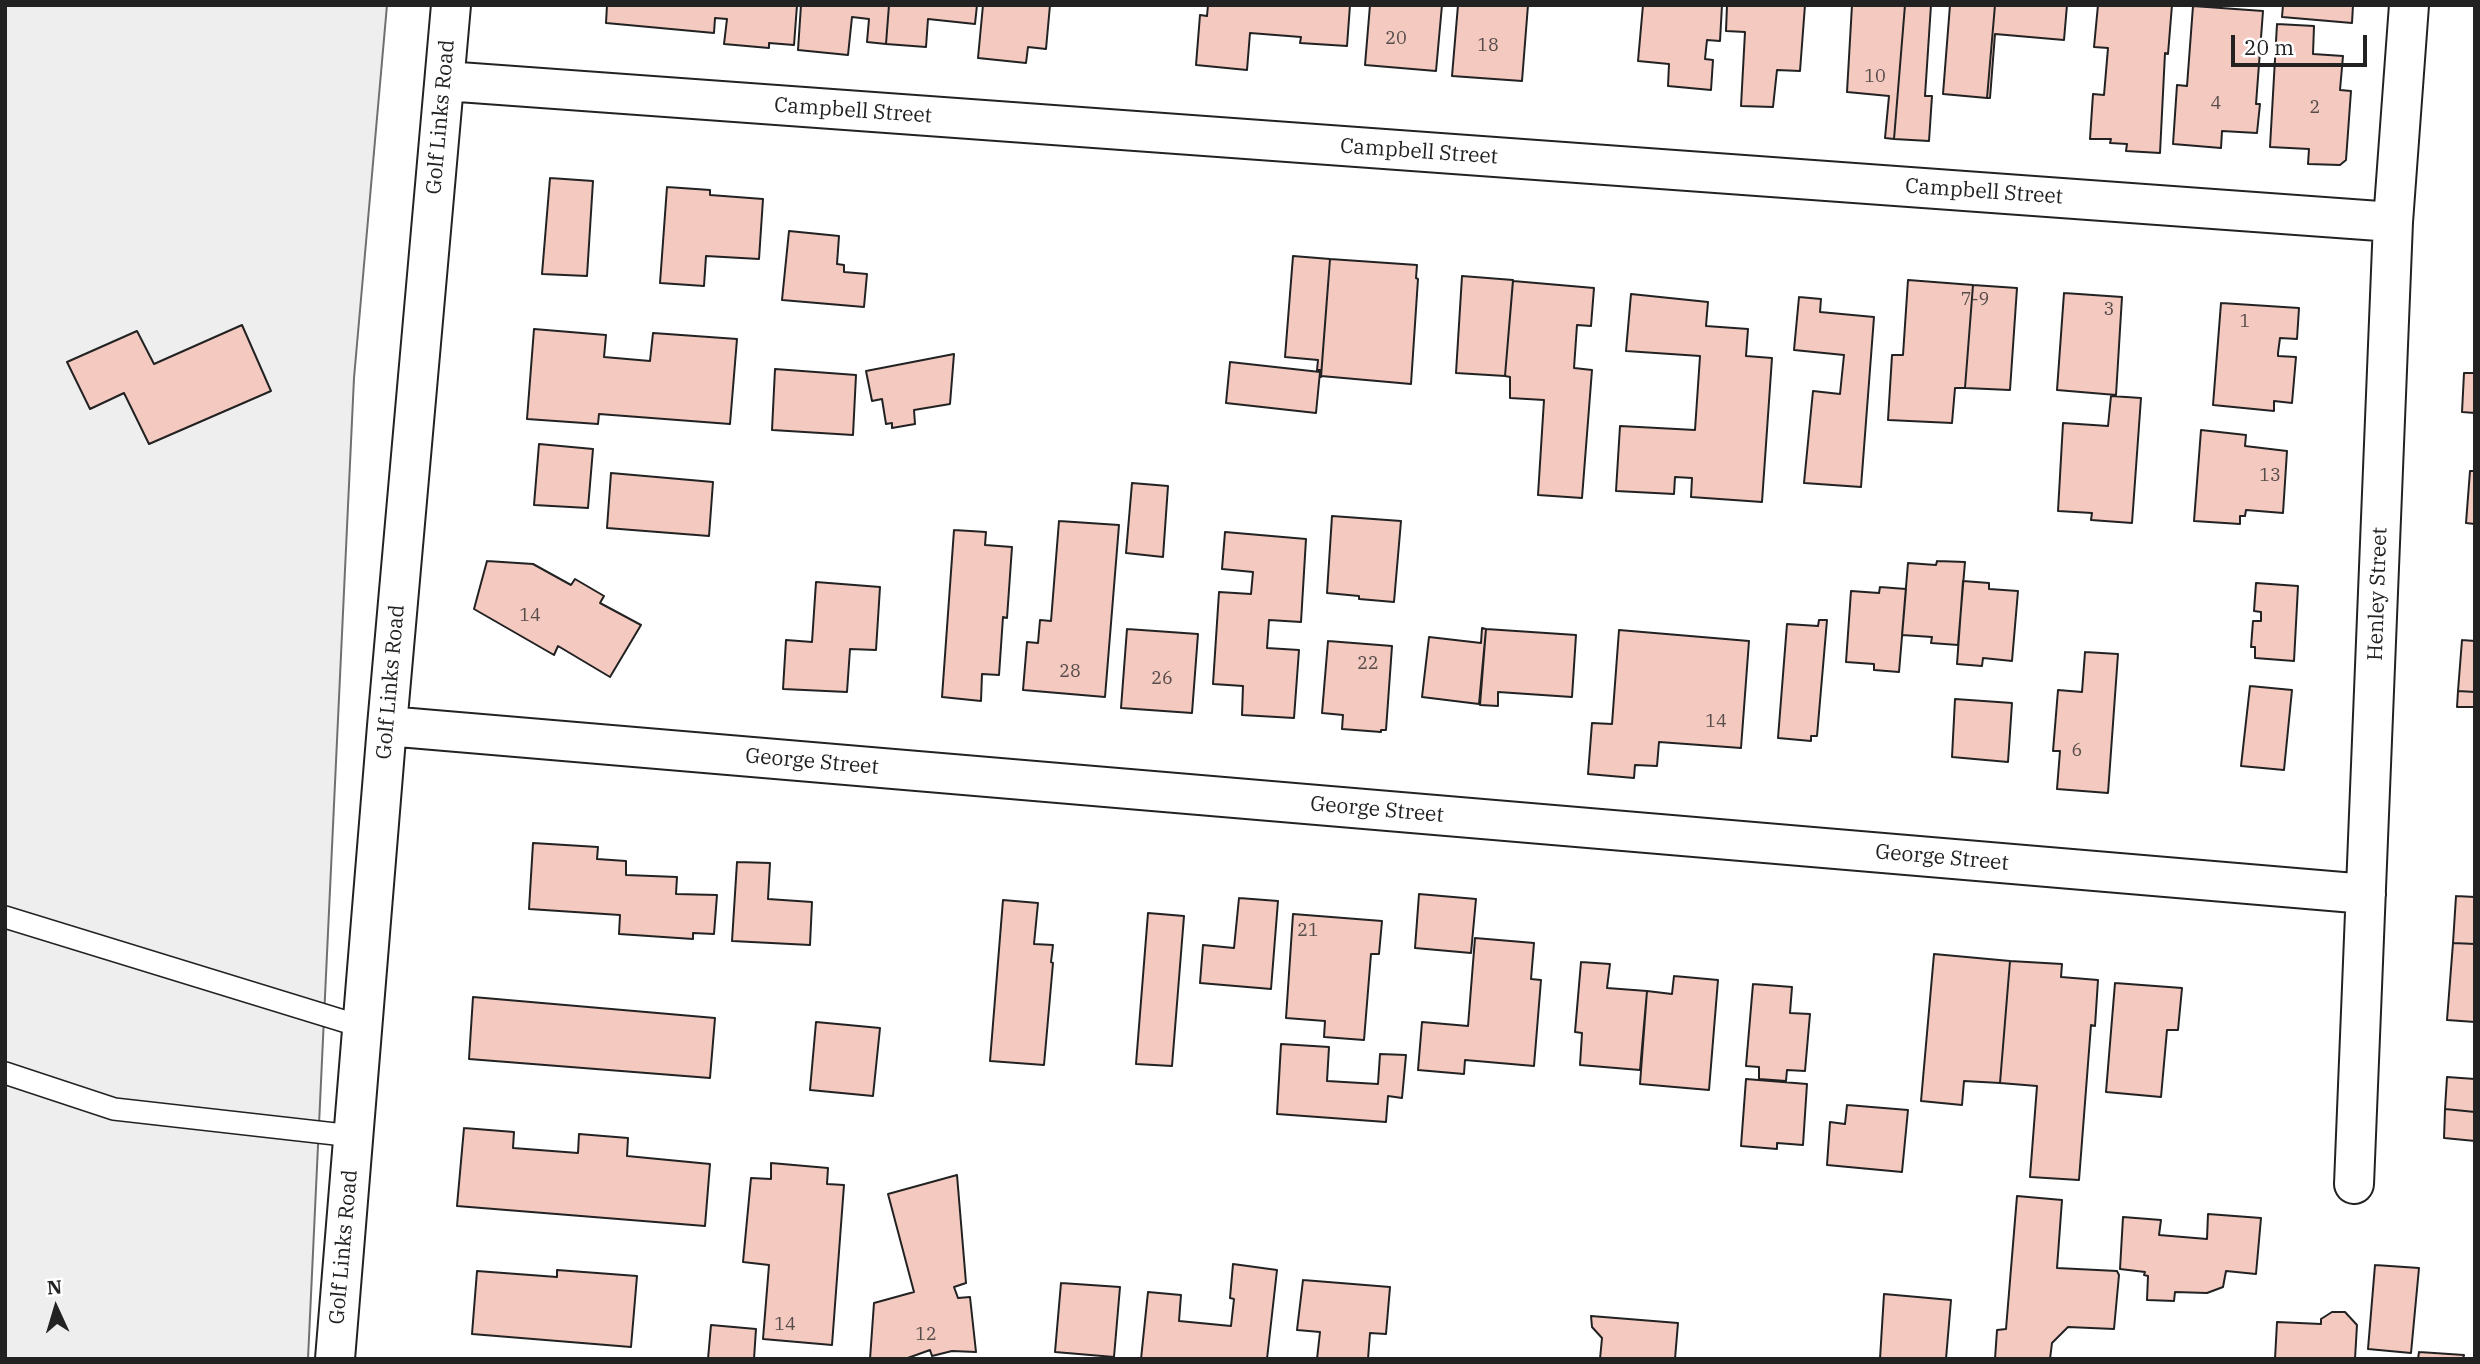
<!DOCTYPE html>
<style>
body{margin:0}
#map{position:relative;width:2480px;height:1364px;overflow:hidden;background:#fff;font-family:"IBM Plex Serif",serif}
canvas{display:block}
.frame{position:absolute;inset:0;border:7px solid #222;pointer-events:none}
.north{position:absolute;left:21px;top:1273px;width:70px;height:70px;-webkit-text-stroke:5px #fff;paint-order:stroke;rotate:356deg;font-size:19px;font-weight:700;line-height:28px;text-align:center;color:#222}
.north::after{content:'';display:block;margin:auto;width:24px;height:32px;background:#222;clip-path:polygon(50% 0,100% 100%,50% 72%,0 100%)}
.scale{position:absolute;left:2231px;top:35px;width:136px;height:32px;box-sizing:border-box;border:4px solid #222;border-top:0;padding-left:9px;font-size:21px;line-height:24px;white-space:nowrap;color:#222;-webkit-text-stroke:5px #fff;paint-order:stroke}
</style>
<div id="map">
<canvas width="2480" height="1364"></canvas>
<div class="frame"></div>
<div class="north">N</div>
<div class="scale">20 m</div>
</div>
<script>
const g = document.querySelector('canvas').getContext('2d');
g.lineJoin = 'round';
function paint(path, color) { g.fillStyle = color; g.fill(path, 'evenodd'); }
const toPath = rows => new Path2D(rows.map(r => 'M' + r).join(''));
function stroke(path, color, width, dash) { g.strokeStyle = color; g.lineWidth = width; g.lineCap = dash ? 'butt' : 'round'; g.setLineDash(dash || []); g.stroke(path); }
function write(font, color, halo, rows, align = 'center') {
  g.font = font + ' "IBM Plex Serif",serif'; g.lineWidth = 5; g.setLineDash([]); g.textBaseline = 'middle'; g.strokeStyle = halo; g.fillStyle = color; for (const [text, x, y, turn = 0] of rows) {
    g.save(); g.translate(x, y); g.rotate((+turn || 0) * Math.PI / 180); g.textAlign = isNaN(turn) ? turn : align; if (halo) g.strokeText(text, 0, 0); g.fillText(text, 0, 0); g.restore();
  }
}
const green = toPath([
 [5,5,387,5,354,378,308,1359,5,1359,5,5]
]);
paint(green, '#eee');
stroke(green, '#6f6f6f', 2);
const building = toPath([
 [607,5,797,5,794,45,769,43,769,48,724,44,727,19,715,18,714,33,606,23,607,5],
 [801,5,889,5,886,44,867,42,869,19,852,17,848,55,798,50,801,5],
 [889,5,977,5,975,24,928,19,926,47,886,44,889,5],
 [983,5,1050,5,1046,49,1028,47,1026,63,978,58,983,5],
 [1208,5,1350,5,1347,46,1300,43,1301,37,1250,33,1247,70,1196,65,1200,15,1207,16,1208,5],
 [1370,5,1442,5,1436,71,1365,65,1370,5],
 [1458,5,1528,5,1522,81,1452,76,1458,5],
 [1643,5,1722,5,1720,41,1707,40,1705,59,1713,60,1711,90,1668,86,1669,64,1638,61,1643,5],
 [1727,5,1805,5,1800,71,1777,70,1773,107,1741,106,1745,32,1726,31,1727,5],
 [1852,5,1905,5,1894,139,1885,138,1889,96,1847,92,1852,5],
 [1905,5,1931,5,1925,96,1932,96,1929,141,1894,139,1905,5],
 [1950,5,1995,5,1987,98,1943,94,1950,5],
 [1995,5,2067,5,2064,40,1995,34,1990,98,1987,98,1995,5],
 [2098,5,2172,5,2168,54,2165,53,2160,153,2126,151,2127,144,2110,143,2111,139,2090,139,2093,94,2104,95,2108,48,2094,47,2098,5],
 [2283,5,2353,5,2352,23,2282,17,2283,5],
 [2193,6,2263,11,2256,104,2260,104,2257,133,2222,131,2221,148,2173,144,2177,85,2187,86,2193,6],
 [2277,24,2314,26,2313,54,2343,56,2340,90,2351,91,2346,160,2340,165,2308,164,2309,149,2270,147,2277,24],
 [550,178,593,181,587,276,542,274,550,178],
 [667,187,710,190,710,195,763,199,759,259,706,256,704,286,660,283,667,187],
 [789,231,839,236,837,264,844,265,844,272,867,274,864,307,782,300,789,231],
 [1293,256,1330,259,1321,377,1321,370,1317,370,1318,360,1285,357,1293,256],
 [1330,259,1417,265,1416,278,1418,279,1411,384,1321,376,1330,259],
 [1462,276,1513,280,1505,376,1456,373,1462,276],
 [1908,280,1973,285,1965,388,1955,388,1952,423,1888,420,1892,355,1903,355,1908,280],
 [1513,281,1594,288,1591,326,1577,325,1574,368,1592,370,1582,498,1538,495,1544,400,1510,398,1510,377,1505,376,1513,281],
 [1973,285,2017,288,2010,390,1965,388,1973,285],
 [2064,293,2122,297,2116,395,2057,390,2064,293],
 [1631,294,1708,302,1706,326,1748,329,1746,356,1772,358,1762,502,1691,497,1692,478,1675,477,1674,494,1616,491,1620,426,1695,430,1700,356,1626,351,1631,294],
 [1799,297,1821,299,1820,312,1874,317,1861,487,1804,483,1813,391,1840,394,1844,355,1794,350,1799,297],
 [2221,303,2299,308,2297,339,2280,338,2278,353,2278,356,2296,357,2292,403,2274,401,2274,411,2213,405,2221,303],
 [242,325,271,391,149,444,124,393,90,409,67,362,137,331,154,364,242,325],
 [534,329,606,335,604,357,650,361,653,333,737,339,730,424,599,414,598,424,527,419,534,329],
 [954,354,950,404,914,410,915,424,892,428,892,423,886,424,882,399,872,401,866,371,954,354],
 [1230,362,1320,372,1316,413,1226,403,1230,362],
 [775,369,856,375,853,435,772,430,775,369],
 [2464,373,2475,373,2475,413,2462,412,2464,373],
 [2111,396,2141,398,2132,523,2091,520,2092,513,2058,511,2063,423,2108,426,2111,396],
 [2201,430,2246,435,2245,446,2287,451,2283,513,2246,510,2245,516,2240,516,2240,524,2194,521,2201,430],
 [539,444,593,449,588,508,534,505,539,444],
 [2470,471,2475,471,2475,524,2466,523,2470,471],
 [611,473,713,482,709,536,607,528,611,473],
 [1132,483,1168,486,1163,557,1126,553,1132,483],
 [1332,516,1401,521,1394,602,1359,599,1359,596,1327,593,1332,516],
 [1059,521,1119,525,1105,697,1023,690,1027,642,1038,643,1040,620,1051,621,1059,521],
 [954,530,986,532,985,545,1012,547,1007,618,1003,617,999,675,982,674,981,701,942,697,954,530],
 [1225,532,1306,539,1301,622,1269,620,1267,648,1299,650,1294,718,1242,715,1243,686,1213,684,1219,592,1251,594,1253,572,1222,569,1225,532],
 [487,561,533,564,571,585,575,579,604,596,600,603,641,625,610,677,558,646,554,655,474,609,487,561],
 [1937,561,1965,562,1958,645,1931,643,1932,637,1902,635,1908,563,1936,565,1937,561],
 [1963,581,1989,583,1989,589,2018,591,2012,661,1983,658,1982,666,1957,664,1963,581],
 [816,582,880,587,876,650,850,649,847,692,783,689,786,640,812,642,816,582],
 [2256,583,2298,586,2294,661,2255,658,2255,647,2251,647,2253,621,2261,621,2261,612,2254,611,2256,583],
 [1880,587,1906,589,1899,672,1874,670,1874,664,1846,662,1851,591,1879,593,1880,587],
 [1819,620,1827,620,1817,736,1811,736,1811,741,1778,738,1787,624,1818,626,1819,620],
 [1482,628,1486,629,1479,704,1422,697,1429,637,1481,643,1482,628],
 [1127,629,1198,634,1192,713,1121,708,1127,629],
 [1486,629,1576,635,1572,697,1498,692,1498,706,1480,705,1486,629],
 [1619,630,1749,641,1741,748,1659,742,1657,766,1635,765,1634,778,1588,774,1592,723,1612,724,1619,630],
 [2462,640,2475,641,2475,692,2458,691,2462,640],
 [1328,641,1392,646,1386,730,1381,730,1381,732,1342,729,1343,715,1322,713,1328,641],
 [2085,652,2118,654,2108,793,2057,789,2060,751,2053,751,2058,690,2082,692,2085,652],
 [2250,686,2292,690,2284,770,2241,766,2250,686],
 [2458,691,2475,692,2475,707,2457,707,2458,691],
 [1955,699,2012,703,2008,762,1952,757,1955,699],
 [533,843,598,847,597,859,626,861,626,875,677,877,676,894,717,895,714,934,693,933,693,939,619,934,620,915,529,909,533,843],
 [737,862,770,863,768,899,812,902,810,945,732,941,737,862],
 [1419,894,1476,899,1471,953,1415,948,1419,894],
 [2456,896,2475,897,2475,944,2453,943,2456,896],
 [1239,898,1278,901,1271,989,1200,983,1203,945,1234,948,1239,898],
 [1003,900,1038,903,1034,944,1053,945,1051,962,1053,963,1044,1065,990,1061,1003,900],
 [1148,913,1184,916,1172,1066,1136,1064,1148,913],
 [1293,914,1382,921,1379,954,1371,954,1364,1040,1324,1037,1325,1021,1286,1018,1293,914],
 [1475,938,1534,943,1531,979,1541,980,1534,1066,1465,1060,1464,1074,1418,1070,1422,1022,1468,1026,1475,938],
 [2453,943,2475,944,2475,1022,2447,1020,2453,943],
 [1934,954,2010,961,2000,1083,1964,1081,1962,1105,1921,1101,1934,954],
 [2010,961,2062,964,2061,977,2098,980,2095,1026,2091,1025,2079,1180,2030,1177,2037,1086,2000,1083,2010,961],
 [1581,962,1610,964,1607,988,1647,991,1640,1070,1580,1065,1582,1033,1575,1032,1581,962],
 [1674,976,1718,980,1709,1090,1640,1084,1647,991,1672,994,1674,976],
 [2115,983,2182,988,2178,1030,2167,1030,2161,1097,2106,1092,2115,983],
 [1753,984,1792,987,1790,1013,1810,1014,1805,1071,1787,1070,1786,1081,1759,1079,1759,1067,1746,1066,1753,984],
 [473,997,715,1018,710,1078,469,1059,473,997],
 [816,1022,880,1028,873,1096,810,1090,816,1022],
 [1281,1044,1329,1047,1327,1081,1378,1084,1380,1054,1406,1055,1402,1098,1388,1096,1386,1122,1277,1114,1281,1044],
 [2447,1077,2475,1079,2475,1112,2445,1109,2447,1077],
 [1746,1079,1807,1084,1803,1145,1777,1143,1777,1149,1741,1146,1746,1079],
 [1847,1105,1908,1110,1902,1172,1827,1165,1830,1122,1845,1124,1847,1105],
 [2445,1109,2475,1112,2475,1141,2444,1138,2445,1109],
 [464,1128,514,1132,513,1148,578,1153,579,1134,628,1138,627,1156,710,1164,705,1226,457,1206,464,1128],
 [771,1163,828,1168,827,1184,844,1185,832,1345,763,1339,769,1265,743,1262,751,1178,771,1179,771,1163],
 [957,1175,966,1283,954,1287,958,1298,970,1297,976,1352,952,1351,932,1356,930,1350,905,1359,870,1359,874,1303,914,1292,888,1194,957,1175],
 [2017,1196,2062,1200,2057,1268,2117,1271,2119,1275,2114,1329,2068,1327,2052,1343,2050,1359,1995,1359,1997,1330,2006,1329,2017,1196],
 [2208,1214,2261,1218,2256,1274,2226,1271,2223,1287,2207,1293,2175,1292,2174,1301,2147,1300,2148,1276,2144,1275,2145,1272,2120,1269,2123,1217,2161,1220,2159,1235,2207,1239,2208,1214],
 [1233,1264,1277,1270,1267,1359,1141,1359,1148,1292,1181,1295,1179,1321,1231,1326,1234,1299,1230,1298,1233,1264],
 [2375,1265,2419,1268,2411,1353,2368,1349,2375,1265],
 [557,1270,637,1276,631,1347,472,1334,477,1271,557,1277,557,1270],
 [1303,1280,1390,1287,1386,1334,1370,1333,1368,1359,1317,1359,1320,1332,1297,1330,1303,1280],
 [1061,1283,1120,1287,1114,1357,1055,1352,1061,1283],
 [1884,1294,1951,1300,1946,1359,1880,1359,1884,1294],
 [2332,1312,2345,1312,2357,1325,2355,1359,2275,1359,2277,1322,2321,1324,2321,1319,2332,1312],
 [1591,1316,1678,1323,1675,1359,1600,1359,1602,1338,1592,1327,1591,1316],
 [711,1325,756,1329,754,1359,708,1359,711,1325],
 [2419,1352,2464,1355,2463,1359,2418,1359,2419,1352]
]);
paint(building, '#f3c9c0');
stroke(building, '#222', 2);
const service = toPath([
 [5,917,363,1027],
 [5,1073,114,1109,353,1136]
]);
const minor = toPath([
 [445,81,2393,222],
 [387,726,2366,894],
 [2354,1184,2393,222,2409,5],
 [335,1359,387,726,451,5]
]);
stroke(service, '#222', 24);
stroke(minor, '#222', 42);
stroke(service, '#fff', 21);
stroke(minor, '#fff', 38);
write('18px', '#564c4a', null, [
 ["20",1396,39],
 ["18",1488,46],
 ["10",1875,77],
 ["4",2216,104],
 ["2",2315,108],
 ["7-9",1975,300],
 ["3",2109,310],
 ["1",2245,322],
 ["13",2270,476],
 ["14",530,616],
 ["22",1368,664],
 ["28",1070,672],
 ["26",1162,679],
 ["14",1716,722],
 ["6",2077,751],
 ["21",1308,931],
 ["14",785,1325],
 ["12",926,1335]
]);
write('21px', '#222', '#fff', [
 ["Campbell Street",853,111,4],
 ["Golf Links Road",441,117,-85],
 ["Campbell Street",1419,152,4],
 ["Campbell Street",1984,192,4],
 ["Henley Street",2378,594,-88],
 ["Golf Links Road",391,682,-85],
 ["George Street",812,762,5],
 ["George Street",1377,810,5],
 ["George Street",1942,858,5],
 ["Golf Links Road",344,1247,-85]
]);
</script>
